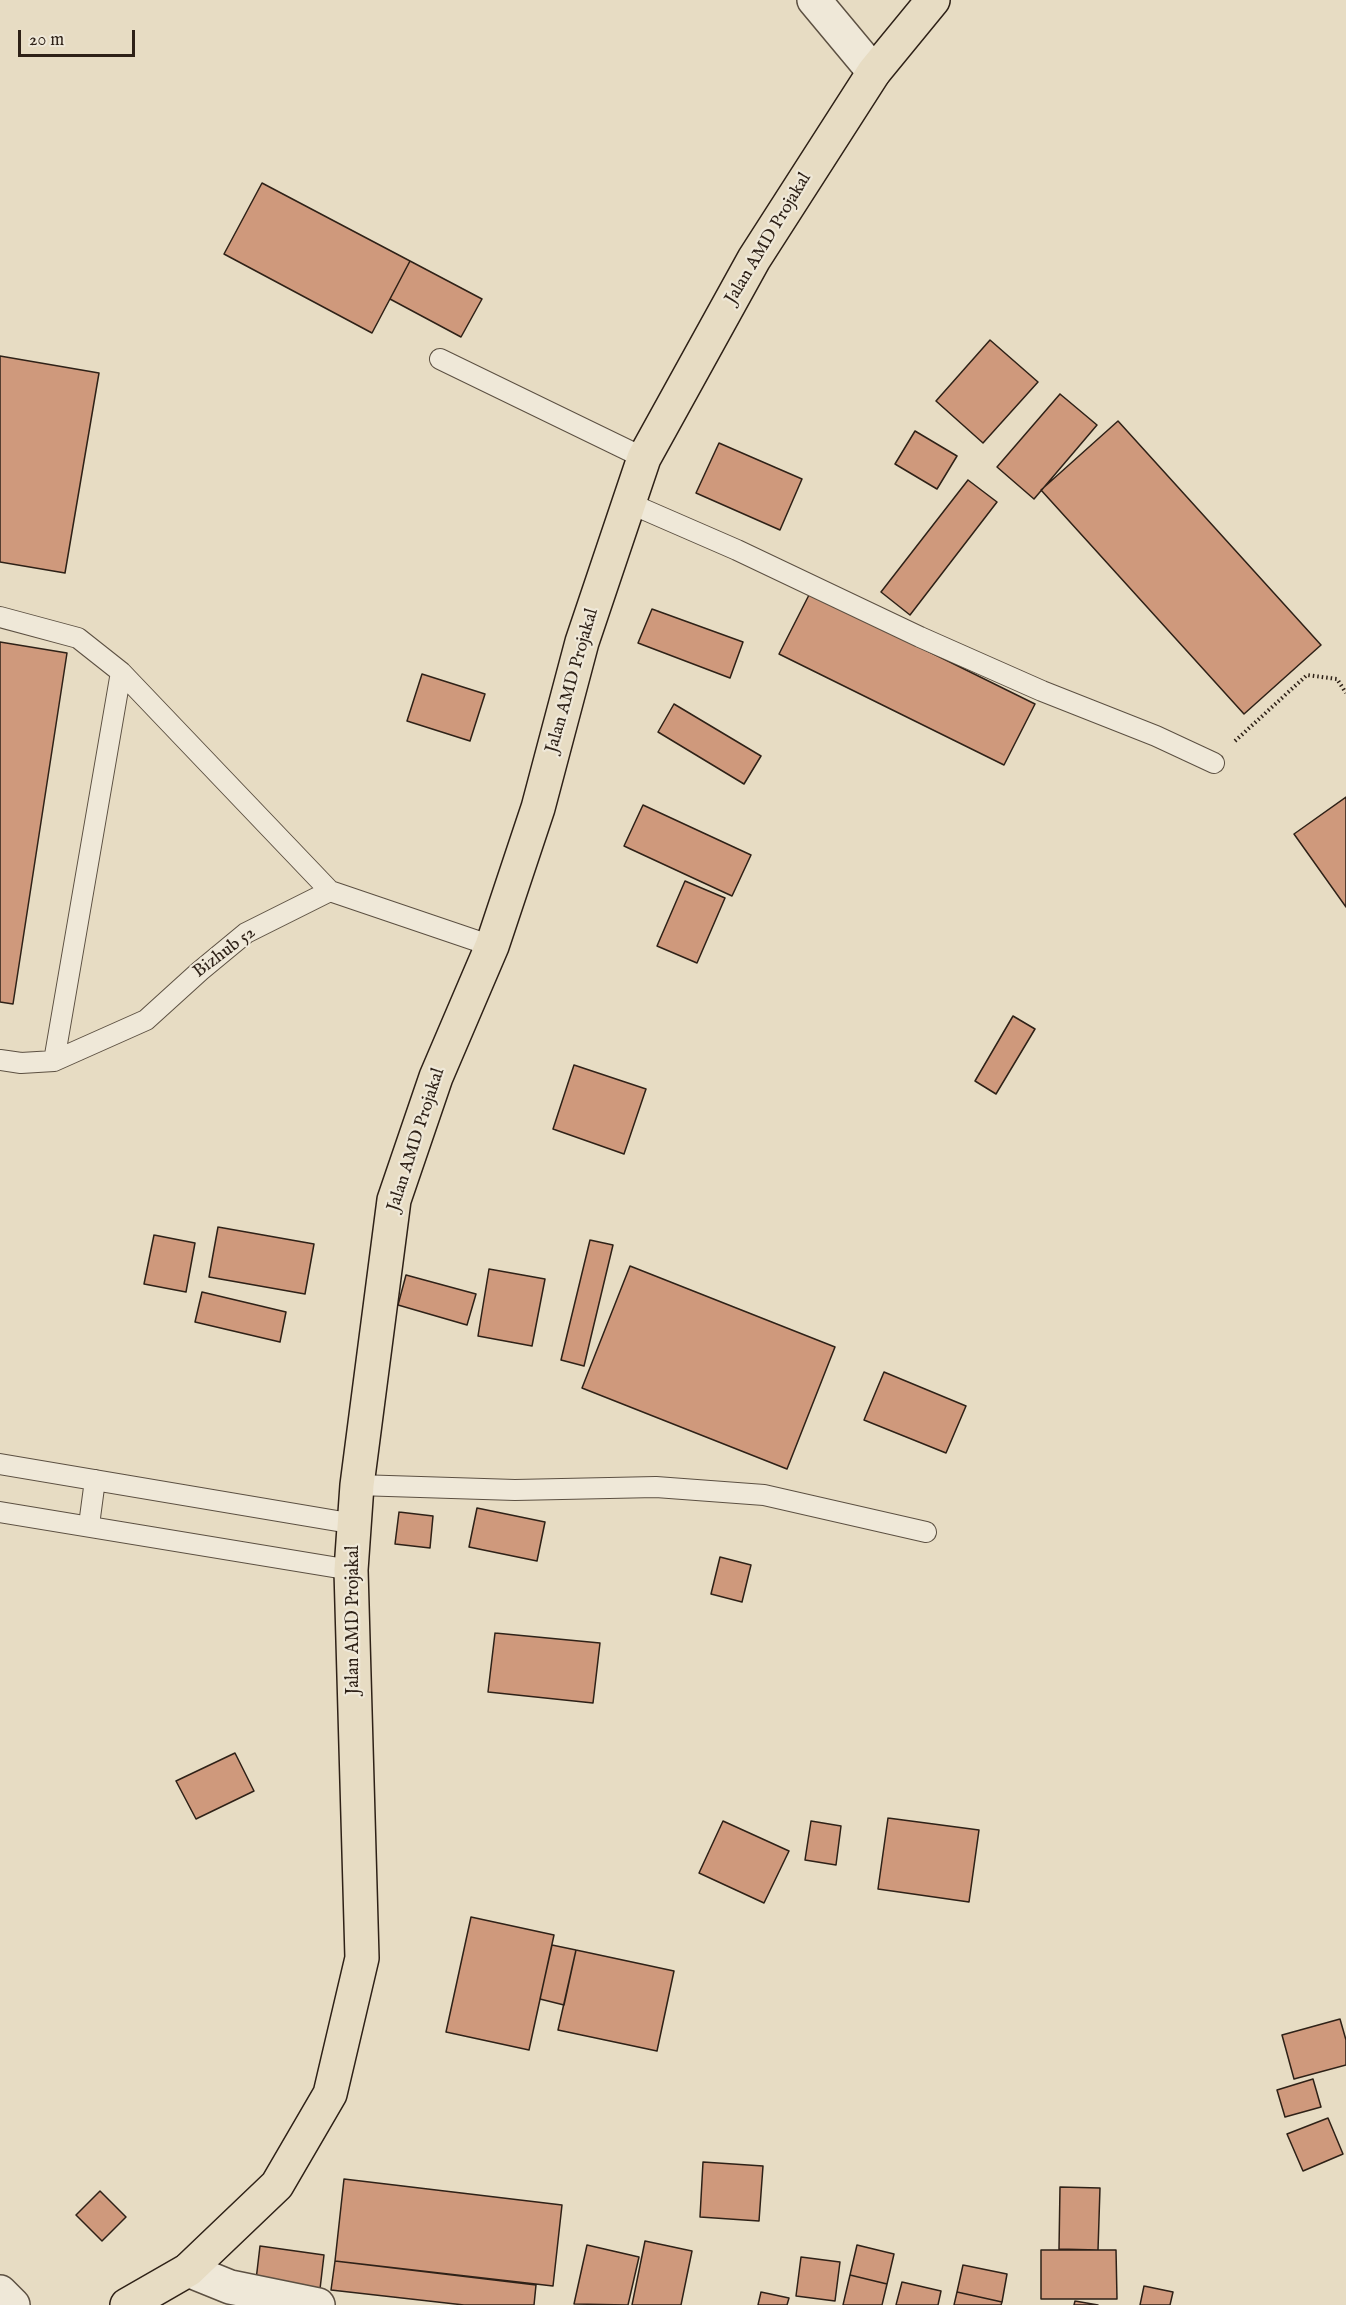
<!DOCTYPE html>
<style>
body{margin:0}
#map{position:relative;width:1346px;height:2305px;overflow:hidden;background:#e7dcc3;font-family:"IM FELL English",serif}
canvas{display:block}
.scale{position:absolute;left:18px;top:30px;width:117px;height:27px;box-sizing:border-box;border:3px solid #2e2117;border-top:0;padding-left:8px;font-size:18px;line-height:21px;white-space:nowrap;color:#2e2117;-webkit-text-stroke:4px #efe8d8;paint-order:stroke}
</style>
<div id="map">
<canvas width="1346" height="2305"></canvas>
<div class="scale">20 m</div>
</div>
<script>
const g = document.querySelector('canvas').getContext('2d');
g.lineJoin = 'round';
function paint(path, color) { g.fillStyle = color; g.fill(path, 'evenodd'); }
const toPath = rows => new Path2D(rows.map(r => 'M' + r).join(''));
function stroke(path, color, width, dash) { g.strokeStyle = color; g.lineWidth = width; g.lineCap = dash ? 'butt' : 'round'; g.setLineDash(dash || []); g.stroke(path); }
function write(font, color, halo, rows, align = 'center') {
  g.font = font + ' "IM FELL English",serif'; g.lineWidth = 4.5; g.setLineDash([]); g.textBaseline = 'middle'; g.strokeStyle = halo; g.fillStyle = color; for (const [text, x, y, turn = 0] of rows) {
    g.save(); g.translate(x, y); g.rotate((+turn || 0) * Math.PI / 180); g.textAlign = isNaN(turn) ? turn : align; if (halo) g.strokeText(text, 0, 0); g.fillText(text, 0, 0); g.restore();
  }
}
const building = toPath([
 [262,183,410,261,372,333,224,254,262,183],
 [410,261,482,299,461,337,390,299,410,261],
 [990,340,1038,382,983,443,936,401,990,340],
 [0,356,99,373,65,573,0,562,0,356],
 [1060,394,1097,425,1034,499,997,467,1060,394],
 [1118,421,1321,645,1244,714,1041,490,1118,421],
 [915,431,957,456,937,489,895,464,915,431],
 [719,443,802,479,780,530,696,493,719,443],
 [968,480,997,502,910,615,881,592,968,480],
 [810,593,1035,704,1004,765,779,654,810,593],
 [652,609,743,642,730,678,638,643,652,609],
 [0,642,67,653,13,1004,0,1002,0,642],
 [422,674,485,694,470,741,407,721,422,674],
 [674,704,761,756,744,784,658,732,674,704],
 [1346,797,1346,907,1294,834,1346,797],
 [643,805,751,855,732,896,624,846,643,805],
 [685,881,725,898,697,963,657,946,685,881],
 [1013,1016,1035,1029,996,1094,975,1081,1013,1016],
 [574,1065,646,1089,624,1154,553,1129,574,1065],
 [218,1227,314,1244,305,1294,209,1277,218,1227],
 [154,1235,195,1243,186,1292,144,1284,154,1235],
 [590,1240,613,1245,584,1366,561,1360,590,1240],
 [630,1266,835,1347,787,1469,582,1388,630,1266],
 [489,1269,545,1279,532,1346,478,1336,489,1269],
 [406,1275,476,1294,467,1325,398,1305,406,1275],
 [202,1292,286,1312,280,1342,195,1322,202,1292],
 [884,1372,966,1406,946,1453,864,1420,884,1372],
 [477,1508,545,1522,537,1561,469,1547,477,1508],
 [399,1512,433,1516,430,1548,395,1544,399,1512],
 [720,1557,751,1565,742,1602,711,1594,720,1557],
 [495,1633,600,1643,593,1703,488,1692,495,1633],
 [235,1753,254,1791,196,1819,176,1781,235,1753],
 [888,1818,979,1830,969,1902,878,1889,888,1818],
 [723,1821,789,1851,764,1903,699,1873,723,1821],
 [811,1821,841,1826,836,1865,805,1860,811,1821],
 [471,1917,554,1935,529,2050,446,2032,471,1917],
 [552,1945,576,1950,564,2005,540,1999,552,1945],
 [576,1950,674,1971,657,2051,558,2030,576,1950],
 [1340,2019,1346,2040,1346,2065,1294,2079,1282,2035,1340,2019],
 [1313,2079,1321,2107,1285,2117,1277,2090,1313,2079],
 [1328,2118,1343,2154,1303,2171,1287,2134,1328,2118],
 [703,2162,763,2166,759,2221,700,2217,703,2162],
 [344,2179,562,2205,553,2286,335,2261,344,2179],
 [1060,2187,1100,2188,1098,2250,1059,2249,1060,2187],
 [100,2191,126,2217,102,2241,76,2215,100,2191],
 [645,2241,692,2251,681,2305,632,2305,645,2241],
 [587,2245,639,2257,628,2305,574,2304,587,2245],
 [857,2245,894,2254,887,2284,850,2275,857,2245],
 [260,2246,324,2255,320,2289,256,2280,260,2246],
 [1041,2250,1116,2250,1117,2299,1041,2299,1041,2250],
 [801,2257,840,2262,835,2301,796,2296,801,2257],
 [335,2261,536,2285,534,2305,464,2305,331,2290,335,2261],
 [963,2265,1007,2274,1002,2302,957,2292,963,2265],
 [850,2275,887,2284,882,2305,843,2305,850,2275],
 [902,2282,941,2291,938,2305,896,2305,902,2282],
 [1144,2286,1173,2292,1170,2305,1140,2305,1144,2286],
 [761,2292,789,2298,787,2305,758,2305,761,2292],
 [957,2292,1002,2302,1001,2305,954,2305,957,2292],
 [1075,2301,1098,2305,1074,2305,1075,2301]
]);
paint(building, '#cf997c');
stroke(building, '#2e2117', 1.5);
const service = toPath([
 [440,359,644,458],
 [629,503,737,550,920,637,1042,691,1156,736,1214,763],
 [0,617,78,638,121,672,330,891],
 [0,1060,21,1063,54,1061,146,1020,200,971,246,933,330,891,492,946],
 [54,1061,121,672],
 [0,1464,355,1524],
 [357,1485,515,1490,656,1487,764,1495,926,1532],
 [0,1512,351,1570],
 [89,1525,95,1480]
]);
const minor = toPath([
 [814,0,874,72],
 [188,2270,230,2287,318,2305],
 [0,2292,13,2305]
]);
const primary = toPath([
 [127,2305,188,2270,277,2185,330,2094,362,1958,351,1570,357,1485,394,1200,436,1077,492,946,538,808,582,642,644,458,754,259,874,72,933,0]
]);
stroke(service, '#5c5042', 22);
stroke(minor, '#5c5042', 36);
stroke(primary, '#2e2117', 36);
stroke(toPath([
 [1235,741,1307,675,1337,679,1346,693]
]), '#2e2117', 4, [1.5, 3]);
stroke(service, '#efe8d8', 20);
stroke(minor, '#efe8d8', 33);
stroke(primary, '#e7dcc3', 33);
write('18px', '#2e2117', '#efe8d8', [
 ["Jalan AMD Projakal",769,239,-59],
 ["Jalan AMD Projakal",573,681,-74],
 ["Bizhub 52",225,953,-37],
 ["Jalan AMD Projakal",417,1140,-72],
 ["Jalan AMD Projakal",354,1620,-90]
]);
</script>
